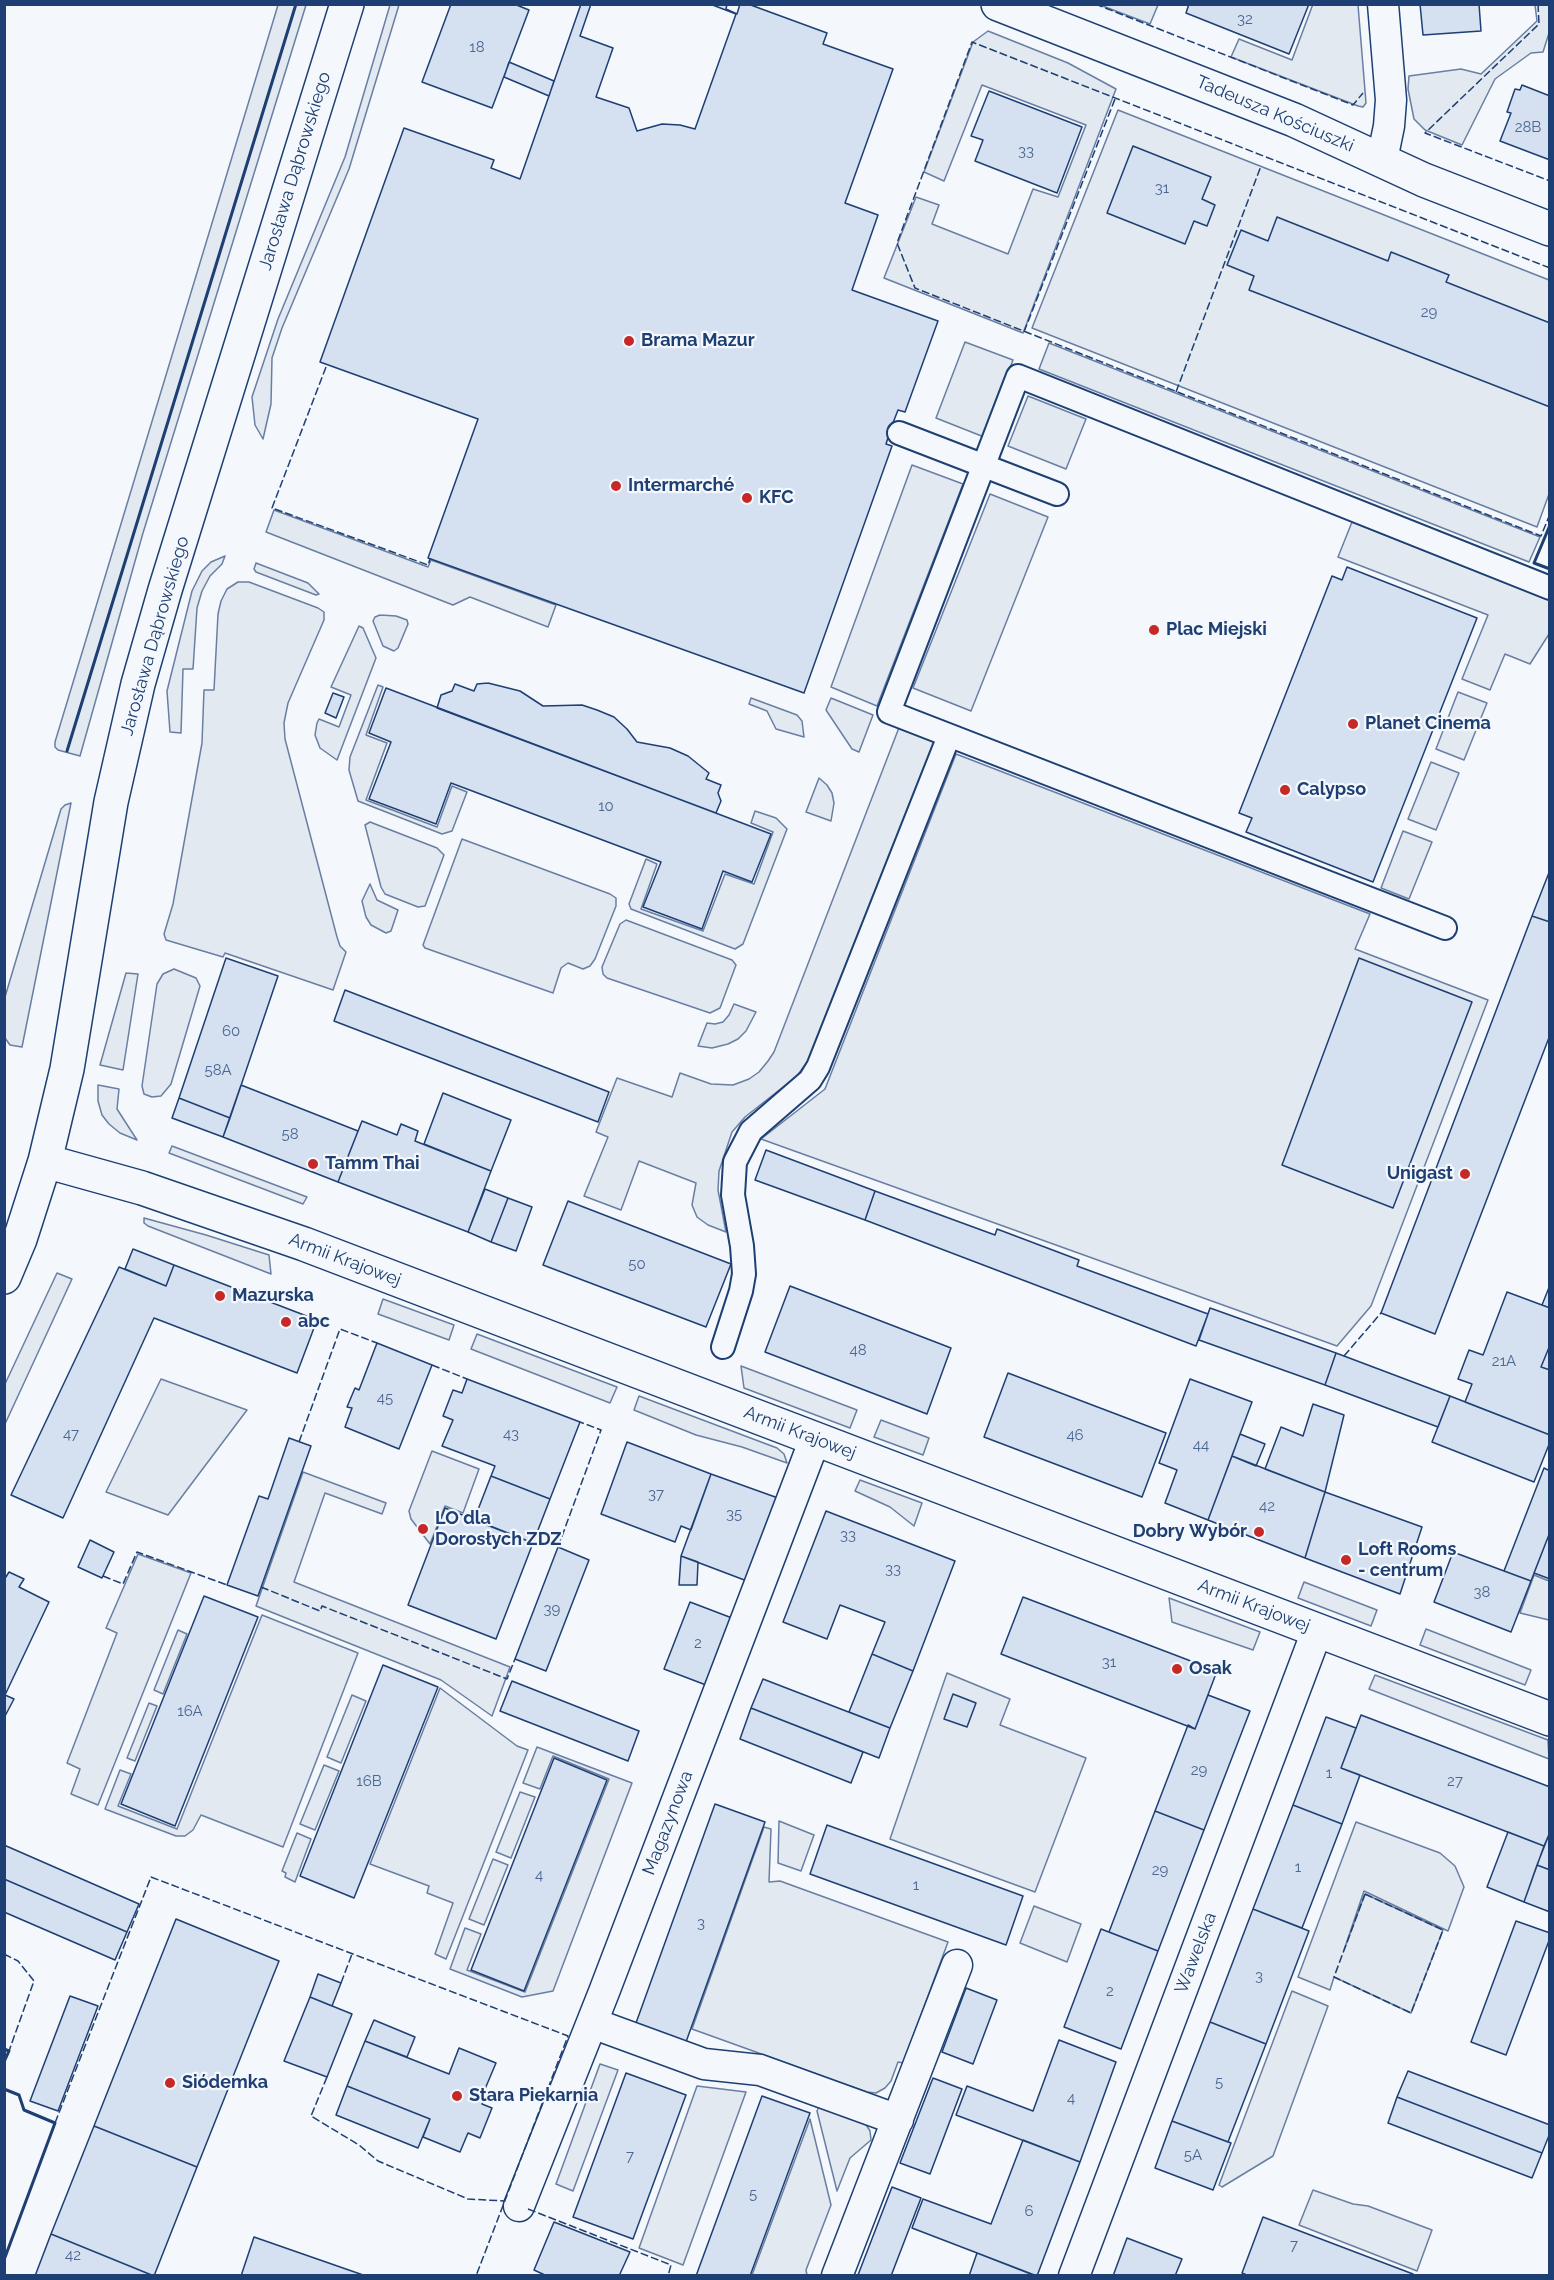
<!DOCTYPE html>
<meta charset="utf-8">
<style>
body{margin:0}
#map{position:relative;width:1554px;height:2280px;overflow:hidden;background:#f4f7fb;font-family:Raleway,sans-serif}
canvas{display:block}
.frame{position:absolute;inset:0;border:6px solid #1d3f73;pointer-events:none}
</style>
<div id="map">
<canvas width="1554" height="2280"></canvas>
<div class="frame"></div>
</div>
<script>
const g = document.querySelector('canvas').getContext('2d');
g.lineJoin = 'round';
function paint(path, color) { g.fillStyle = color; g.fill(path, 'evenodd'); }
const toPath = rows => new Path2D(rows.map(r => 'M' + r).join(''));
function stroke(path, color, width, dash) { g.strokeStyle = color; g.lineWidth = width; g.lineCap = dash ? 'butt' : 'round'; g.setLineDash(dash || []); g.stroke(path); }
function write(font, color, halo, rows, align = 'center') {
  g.font = font + ' Raleway,sans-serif'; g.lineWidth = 4.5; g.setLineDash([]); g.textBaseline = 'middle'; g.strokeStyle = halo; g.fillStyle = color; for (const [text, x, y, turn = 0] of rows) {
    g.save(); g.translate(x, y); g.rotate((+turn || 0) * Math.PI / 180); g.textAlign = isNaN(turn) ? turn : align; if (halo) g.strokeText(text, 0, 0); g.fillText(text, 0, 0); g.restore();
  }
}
const green = toPath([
 [1313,4,1358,5,1366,103,1363,107,1358,106,1231,57,1239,39,1292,60,1313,4],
 [278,5,306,5,143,533,80,756,58,750,55,747,55,742,278,5],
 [390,5,399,5,349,169,282,328,272,358,271,404,263,439,255,425,252,397,278,319,345,157,390,5],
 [1100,5,1158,5,1150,24,1100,5],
 [1535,5,1549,5,1549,33,1543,52,1531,53,1495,79,1462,145,1425,130,1414,119,1408,89,1409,76,1461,69,1481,74,1537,21,1535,5],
 [988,31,1068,63,1116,89,1023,333,884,278,916,197,939,205,932,224,1008,254,1033,189,1058,197,1086,125,982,85,944,181,924,172,973,42,988,31],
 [1118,110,1549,280,1549,494,1537,527,1032,328,1118,110],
 [965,342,1013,360,984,437,936,418,965,342],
 [1049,343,1540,537,1529,562,1039,369,1049,343],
 [1028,396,1086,419,1066,469,1008,446,1028,396],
 [912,465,963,484,877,706,831,687,912,465],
 [990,494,1048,517,971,711,913,688,990,494],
 [274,510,428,567,431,560,556,605,548,627,470,597,453,605,266,532,274,510],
 [1352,522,1549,600,1549,634,1530,664,1505,654,1490,690,1462,679,1488,615,1338,557,1352,522],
 [225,556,222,564,210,576,202,591,197,608,193,669,183,669,181,733,170,732,167,691,192,591,202,571,211,562,225,556],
 [256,563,308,583,319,594,316,595,256,572,254,569,256,563],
 [238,582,249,582,318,608,324,612,324,620,288,703,284,723,285,739,337,937,340,946,346,952,333,990,225,953,223,957,166,940,164,934,173,904,202,743,204,690,214,690,218,614,221,601,227,589,238,582],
 [380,615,396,616,407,620,408,624,398,648,394,651,383,646,373,621,375,617,380,615],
 [359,626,363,628,376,658,337,760,320,748,315,735,317,723,319,719,339,727,351,695,331,687,359,626],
 [378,685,383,687,366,735,387,743,366,800,437,827,452,786,467,792,452,831,442,834,358,801,349,770,350,757,378,685],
 [1458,692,1487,703,1464,760,1436,749,1458,692],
 [751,698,797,715,802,721,804,737,776,729,767,711,749,704,751,698],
 [831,698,873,715,859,752,852,749,826,710,831,698],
 [900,725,936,739,809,1059,797,1076,745,1117,732,1132,719,1171,718,1190,726,1232,708,1225,697,1217,692,1205,696,1183,639,1161,621,1210,584,1196,608,1137,596,1132,617,1078,672,1097,680,1073,711,1084,733,1085,749,1079,759,1072,768,1061,774,1052,900,725],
 [956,754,1370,914,1355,949,1488,1000,1371,1306,1337,1346,761,1139,825,1089,956,754],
 [1431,762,1459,773,1436,830,1408,819,1431,762],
 [819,778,827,785,832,793,834,803,831,821,806,812,819,778],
 [71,803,22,1047,10,1045,5,1038,5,997,61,809,65,805,71,803],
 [755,811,776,818,787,829,743,944,735,949,631,909,629,904,646,859,657,864,641,909,703,931,725,874,754,884,773,832,751,823,755,811],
 [370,822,437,848,444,855,425,906,418,907,385,894,381,887,365,825,370,822],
 [1403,831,1432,842,1409,899,1381,888,1403,831],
 [462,839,610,894,616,898,616,906,595,959,590,966,583,969,568,963,561,968,553,993,425,948,423,945,462,839],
 [370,884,377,900,398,910,391,931,386,933,371,925,366,917,362,901,370,884],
 [626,920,732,960,736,965,720,1008,710,1013,607,978,603,974,602,967,620,924,626,920],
 [174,969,196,978,200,986,171,1084,161,1096,152,1097,144,1094,142,1086,157,984,163,974,174,969],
 [126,973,138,974,123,1070,100,1065,126,973],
 [734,1004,756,1012,746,1031,738,1039,728,1044,712,1048,698,1046,707,1023,715,1024,723,1022,729,1015,734,1004],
 [98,1085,119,1089,117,1109,137,1140,120,1133,109,1124,102,1115,98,1101,98,1085],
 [172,1146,307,1197,303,1204,169,1153,172,1146],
 [144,1218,206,1235,269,1255,271,1274,148,1226,144,1223,144,1218],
 [57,1273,72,1279,5,1424,5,1384,57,1273],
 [383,1299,454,1325,449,1340,378,1314,383,1299],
 [477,1334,617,1387,610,1403,471,1349,477,1334],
 [741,1366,857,1410,850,1428,744,1388,741,1366],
 [161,1379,247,1410,168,1515,106,1492,161,1379],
 [639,1396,777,1448,784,1454,787,1463,742,1447,696,1435,634,1410,639,1396],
 [881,1420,929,1438,923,1455,874,1437,881,1420],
 [432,1451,479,1469,463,1513,445,1506,430,1544,411,1519,409,1511,432,1451],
 [303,1472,386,1503,382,1514,325,1493,294,1582,510,1667,492,1716,441,1680,256,1606,303,1472],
 [860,1480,922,1503,914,1526,890,1507,855,1491,860,1480],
 [138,1554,191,1573,98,1805,71,1794,80,1769,67,1763,117,1633,106,1628,138,1554],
 [1534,1575,1549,1581,1549,1620,1520,1613,1534,1575],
 [1304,1582,1377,1610,1371,1626,1298,1598,1304,1582],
 [1169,1598,1260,1632,1253,1650,1172,1622,1169,1598],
 [262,1615,358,1653,283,1847,201,1815,193,1830,185,1836,176,1836,105,1809,120,1770,131,1774,118,1806,177,1829,262,1615],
 [1426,1629,1531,1670,1525,1685,1420,1645,1426,1629],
 [178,1630,187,1634,163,1694,154,1690,178,1630],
 [947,1673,1010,1699,1000,1725,1086,1758,1035,1892,890,1839,947,1673],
 [1375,1675,1548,1740,1549,1759,1369,1689,1375,1675],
 [440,1688,517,1746,528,1750,446,1959,435,1954,453,1903,427,1893,429,1886,370,1864,440,1688],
 [352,1695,366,1701,341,1763,327,1757,352,1695],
 [149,1703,157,1706,135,1761,127,1758,149,1703],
 [537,1747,632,1783,553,1991,522,1997,450,1969,465,1928,481,1934,467,1970,525,1992,609,1779,553,1756,540,1789,523,1783,537,1747],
 [324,1765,339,1771,315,1830,300,1824,324,1765],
 [520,1792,535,1797,511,1858,496,1852,520,1792],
 [779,1821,814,1835,801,1871,778,1863,779,1821],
 [1356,1822,1440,1853,1455,1866,1464,1887,1448,1931,1364,1891,1344,1950,1365,1894,1443,1930,1411,2013,1334,1977,1330,1990,1298,1977,1356,1822],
 [764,1827,771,1829,769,1882,780,1881,948,1942,903,2063,898,2062,891,2081,885,2088,876,2093,867,2092,692,2029,764,1827],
 [297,1833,311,1839,295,1882,285,1877,286,1873,282,1871,297,1833],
 [493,1859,508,1865,484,1925,469,1919,493,1859],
 [1034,1906,1081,1924,1067,1962,1020,1943,1034,1906],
 [1292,1991,1328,2006,1273,2156,1222,2187,1219,2185,1292,1991],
 [600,2064,618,2070,573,2191,556,2184,600,2064],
 [697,2086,746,2092,683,2265,639,2248,697,2086],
 [820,2104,865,2123,870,2131,871,2140,850,2158,837,2191,817,2111,820,2104],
 [810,2119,831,2205,806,2270,807,2275,752,2275,810,2119],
 [1313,2190,1353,2204,1368,2206,1432,2230,1417,2271,1299,2225,1313,2190]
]);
paint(green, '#e3e9f0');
stroke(green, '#687fa3', 1.5);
const building = toPath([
 [451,4,514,4,529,10,492,108,422,82,451,4],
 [581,4,727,4,726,9,737,14,740,4,748,4,827,33,823,44,893,69,845,203,878,215,852,290,938,321,905,412,898,410,891,428,886,444,892,446,804,693,428,558,478,419,320,362,404,128,494,160,491,168,520,179,581,4],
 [591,4,710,4,736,14,695,129,680,125,662,124,637,131,629,108,596,97,613,48,580,36,591,4],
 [1189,4,1309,4,1289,54,1186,13,1189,4],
 [1420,4,1479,4,1481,31,1423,35,1420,4],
 [509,62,554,81,549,96,504,77,509,62],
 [1522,85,1550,96,1550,160,1500,141,1511,113,1507,112,1515,89,1520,90,1522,85],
 [989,91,1082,127,1057,193,975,161,983,140,971,136,989,91],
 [1133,146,1211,177,1202,199,1215,205,1207,226,1194,221,1185,244,1107,213,1133,146],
 [1277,217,1388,261,1391,252,1449,275,1446,282,1550,323,1550,407,1249,290,1254,276,1227,265,1241,230,1268,241,1277,217],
 [1347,567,1477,618,1373,882,1246,832,1252,818,1239,813,1332,576,1342,580,1347,567],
 [488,683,520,691,543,706,582,705,597,710,614,717,627,729,637,742,670,748,688,756,709,773,706,779,721,785,718,793,721,801,716,813,437,708,441,695,452,691,455,684,474,691,477,684,488,683],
 [386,688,771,834,752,882,723,871,702,929,643,907,661,862,451,783,436,824,369,799,391,742,369,733,386,688],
 [333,693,344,697,336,718,325,713,333,693],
 [1550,870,1550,922,1532,916,1550,870],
 [1532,916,1550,922,1550,1035,1435,1334,1381,1313,1532,916],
 [226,958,278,976,230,1118,179,1098,226,958],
 [1359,958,1472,1002,1393,1208,1282,1165,1359,958],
 [345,990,609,1092,598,1122,334,1021,345,990],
 [241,1085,358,1131,338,1182,223,1137,241,1085],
 [443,1093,511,1120,491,1171,424,1144,443,1093],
 [179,1098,230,1118,223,1137,172,1118,179,1098],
 [362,1121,397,1135,401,1124,418,1131,415,1141,491,1171,468,1232,338,1182,362,1121],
 [766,1150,875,1191,865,1220,755,1180,766,1150],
 [485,1189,508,1198,491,1242,468,1232,485,1189],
 [875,1191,995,1235,997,1229,1079,1260,1077,1266,1208,1314,1196,1346,865,1220,875,1191],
 [508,1198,532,1207,516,1251,491,1242,508,1198],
 [568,1201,731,1264,706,1327,543,1265,568,1201],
 [133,1249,174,1265,166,1286,125,1269,133,1249],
 [174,1265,317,1320,297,1373,154,1318,63,1518,11,1495,119,1267,166,1286,174,1265],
 [1550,1285,1550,1308,1542,1305,1550,1285],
 [790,1286,951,1348,927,1414,765,1352,790,1286],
 [1507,1292,1550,1308,1550,1345,1541,1367,1550,1370,1550,1435,1465,1402,1472,1384,1458,1379,1469,1350,1483,1355,1507,1292],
 [1210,1308,1336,1353,1325,1385,1199,1340,1210,1308],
 [377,1343,432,1365,399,1449,345,1427,352,1408,347,1407,355,1388,359,1390,377,1343],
 [1550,1345,1550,1370,1541,1367,1550,1345],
 [1336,1353,1450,1396,1438,1427,1325,1385,1336,1353],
 [1008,1373,1166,1433,1142,1497,984,1437,1008,1373],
 [467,1379,580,1422,550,1499,491,1476,495,1466,442,1446,453,1420,443,1416,453,1390,462,1393,467,1379],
 [1190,1379,1252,1402,1208,1520,1165,1503,1177,1470,1159,1463,1190,1379],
 [1450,1396,1550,1435,1550,1442,1534,1482,1432,1442,1450,1396],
 [1313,1404,1344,1415,1325,1492,1265,1469,1281,1427,1303,1436,1313,1404],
 [1240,1434,1265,1444,1256,1466,1232,1456,1240,1434],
 [289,1438,311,1446,258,1596,227,1585,259,1496,268,1499,289,1438],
 [627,1442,711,1474,691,1530,681,1526,675,1542,601,1514,627,1442],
 [1232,1456,1325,1492,1305,1558,1208,1520,1232,1456],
 [1544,1468,1550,1471,1550,1532,1531,1581,1504,1571,1544,1468],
 [711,1474,778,1498,747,1581,681,1556,711,1474],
 [491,1476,550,1499,533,1543,474,1520,491,1476],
 [1325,1492,1422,1527,1400,1594,1305,1558,1325,1492],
 [445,1508,533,1543,496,1639,408,1605,445,1508],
 [826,1511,955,1561,913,1671,872,1654,885,1622,840,1605,827,1639,783,1622,826,1511],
 [1550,1532,1550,1579,1534,1573,1550,1532],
 [90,1540,114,1552,102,1578,78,1567,90,1540],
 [558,1547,589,1560,546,1671,515,1659,558,1547],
 [1453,1552,1531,1581,1511,1632,1434,1602,1453,1552],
 [681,1556,698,1562,697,1585,679,1585,681,1556],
 [9,1572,24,1579,19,1587,49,1602,5,1695,14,1699,4,1718,4,1580,9,1572],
 [204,1596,258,1617,175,1826,121,1804,204,1596],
 [1023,1597,1217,1671,1195,1729,1001,1654,1023,1597],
 [690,1602,732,1618,706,1685,664,1669,690,1602],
 [872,1654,913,1671,890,1728,849,1712,872,1654],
 [383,1665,438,1687,354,1898,300,1876,383,1665],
 [763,1679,890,1728,879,1758,751,1708,763,1679],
 [512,1681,639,1731,628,1761,500,1711,512,1681],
 [953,1694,976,1703,967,1727,944,1719,953,1694],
 [1208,1695,1250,1711,1204,1830,1155,1811,1188,1725,1195,1729,1208,1695],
 [751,1708,863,1752,851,1783,740,1739,751,1708],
 [1361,1715,1550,1787,1550,1832,1544,1846,1341,1768,1361,1715],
 [1326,1717,1356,1728,1341,1768,1360,1775,1342,1824,1293,1805,1326,1717],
 [554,1758,607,1780,524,1991,471,1970,554,1758],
 [715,1804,765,1822,686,2042,636,2023,715,1804],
 [1293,1805,1342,1824,1302,1928,1253,1909,1293,1805],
 [1155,1811,1204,1830,1158,1951,1109,1932,1155,1811],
 [827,1825,1023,1896,1006,1945,810,1874,827,1825],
 [1508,1832,1544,1846,1524,1902,1487,1887,1508,1832],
 [1550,1832,1550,1870,1537,1865,1550,1832],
 [4,1845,139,1904,127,1932,4,1879,4,1845],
 [1537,1865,1550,1870,1550,1912,1524,1902,1537,1865],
 [4,1879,127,1932,115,1960,4,1912,4,1879],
 [1253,1909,1309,1931,1266,2044,1210,2022,1253,1909],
 [176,1919,279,1961,197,2167,94,2126,176,1919],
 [1516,1921,1550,1933,1550,1938,1506,2055,1471,2042,1516,1921],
 [1101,1929,1158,1951,1121,2049,1064,2027,1101,1929],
 [318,1974,341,1983,332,2006,310,1997,318,1974],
 [966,1988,997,2000,973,2064,942,2052,966,1988],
 [70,1996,98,2006,58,2111,30,2101,70,1996],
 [310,1997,352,2014,327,2077,284,2061,310,1997],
 [374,2020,415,2037,407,2057,365,2041,374,2020],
 [1210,2022,1266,2044,1228,2142,1172,2121,1210,2022],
 [1059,2040,1116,2062,1080,2162,956,2115,967,2086,1033,2111,1059,2040],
 [365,2041,449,2074,459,2048,496,2063,485,2089,488,2091,482,2104,492,2108,480,2138,468,2133,460,2152,423,2137,430,2119,347,2086,365,2041],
 [1408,2071,1550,2125,1550,2133,1542,2153,1397,2097,1408,2071],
 [626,2073,686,2095,633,2239,573,2217,626,2073],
 [933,2078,962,2089,930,2174,900,2163,933,2078],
 [347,2086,430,2119,418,2148,336,2115,347,2086],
 [762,2096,810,2113,750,2276,696,2276,762,2096],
 [1397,2097,1542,2153,1532,2178,1388,2123,1397,2097],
 [1172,2121,1231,2143,1213,2190,1155,2168,1172,2121],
 [94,2126,197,2167,154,2276,51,2234,94,2126],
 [1023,2140,1080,2162,1037,2276,912,2228,923,2199,991,2224,1023,2140],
 [892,2187,921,2198,891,2276,860,2276,858,2275,892,2187],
 [1263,2217,1413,2274,1413,2276,1249,2276,1242,2273,1263,2217],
 [554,2222,630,2252,619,2276,547,2276,534,2270,554,2222],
 [51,2234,154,2276,35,2276,51,2234],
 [254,2237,366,2276,241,2276,254,2237],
 [1127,2238,1182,2259,1175,2276,1113,2276,1127,2238],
 [977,2253,1036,2276,969,2276,977,2253]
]);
paint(building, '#d5e0f0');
stroke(building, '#1d3f73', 1.5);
const pedestrian = toPath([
 [899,433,1057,494],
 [1445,928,889,712,1018,376,1550,588],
 [723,1347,741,1291,744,1274,742,1246,733,1195,735,1162,751,1131,810,1080,818,1067,949,736]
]);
const minor = toPath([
 [1382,160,1389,126,1391,100,1383,4],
 [592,2023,704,2064,760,2070,898,2120],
 [519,2206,604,1992,815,1439],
 [837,2276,957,1965],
 [1074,2276,1317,1631]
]);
const tertiary = toPath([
 [998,4,1294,120,1424,180,1550,229],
 [45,1161,142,1188,304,1244,1550,1719],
 [4,1277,20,1239,45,1161,67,1069,111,802,138,684,165,590,347,4]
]);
stroke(pedestrian, '#1d3f73', 26);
stroke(minor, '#1d3f73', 33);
stroke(tertiary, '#1d3f73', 36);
stroke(pedestrian, '#f4f7fb', 22);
stroke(minor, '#f4f7fb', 30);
stroke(tertiary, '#f4f7fb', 33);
stroke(toPath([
 [1095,4,1353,105,1363,93],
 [1538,4,1539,24,1425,133,1550,181],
 [1550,268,972,42,897,243,915,288,1541,536,1550,514],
 [1024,332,1115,99],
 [326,367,272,508,428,565,430,559],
 [1176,392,1261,166],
 [1344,1356,1381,1313],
 [432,1365,467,1379],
 [299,1442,340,1329,377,1343],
 [558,1547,601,1430,580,1422],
 [103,1576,123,1584,137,1552,227,1585],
 [261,1587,320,1611,322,1606,507,1679,515,1659],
 [1365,1894,1443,1930,1411,2013,1334,1977,1365,1894],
 [4,1954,18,1961,34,1981,9,2051],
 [341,1983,352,1954],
 [327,2077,311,2116,359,2145,378,2161,468,2199,505,2201],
 [55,2123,151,1877,568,2036,476,2276],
 [528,2209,671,2265,668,2276]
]), '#1d3f73', 1.5, [8, 3]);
stroke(toPath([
 [1550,525,1534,563,1550,569],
 [67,751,296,4],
 [4,2049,9,2051,4,2062],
 [4,2089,19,2095,24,2110,55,2123,4,2260]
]), '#1d3f73', 3);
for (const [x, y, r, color] of [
 [629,341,6,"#c62828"],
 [616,486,6,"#c62828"],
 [747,498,6,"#c62828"],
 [1154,630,6,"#c62828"],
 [1353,724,6,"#c62828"],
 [1285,790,6,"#c62828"],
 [313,1164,6,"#c62828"],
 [1465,1174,6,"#c62828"],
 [220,1296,6,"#c62828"],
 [286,1322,6,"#c62828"],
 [423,1529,6,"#c62828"],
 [1259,1532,6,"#c62828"],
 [1346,1560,6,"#c62828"],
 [1177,1669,6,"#c62828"],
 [170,2083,6,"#c62828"],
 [457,2096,6,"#c62828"]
]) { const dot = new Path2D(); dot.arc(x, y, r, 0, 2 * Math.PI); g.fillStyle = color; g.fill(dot); stroke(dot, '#f4f7fb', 2); }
write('15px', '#4b6792', null, [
 ["32",1245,19],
 ["18",477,47],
 ["28B",1528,127],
 ["33",1026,151],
 ["31",1162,188],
 ["29",1429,312],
 ["10",606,806],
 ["60",231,1031],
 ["58A",218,1070],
 ["58",290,1134],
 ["50",637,1264],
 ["48",858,1350],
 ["21A",1504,1361],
 ["45",385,1398],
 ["47",71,1434],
 ["43",511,1434],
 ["46",1075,1435],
 ["44",1201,1445],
 ["37",656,1494],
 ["42",1267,1506],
 ["35",734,1514],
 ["33",848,1535],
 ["33",893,1569],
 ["38",1482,1592],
 ["39",552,1609],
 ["2",698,1643],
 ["31",1109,1662],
 ["16A",190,1711],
 ["29",1199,1770],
 ["1",1329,1773],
 ["16B",369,1781],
 ["27",1455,1781],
 ["1",1298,1867],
 ["29",1160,1870],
 ["4",539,1875],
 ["1",916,1885],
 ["3",701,1923],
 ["3",1259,1976],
 ["2",1110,1991],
 ["5",1219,2082],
 ["4",1071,2098],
 ["5A",1193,2155],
 ["7",630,2156],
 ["5",753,2194],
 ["6",1029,2211],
 ["7",1294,2245],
 ["42",73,2255]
]);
write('18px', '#1d3f73', '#f4f7fb', [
 ["Tadeusza Kościuszki",1275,114,23],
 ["Jarosława Dąbrowskiego",295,171,-73],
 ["Jarosława Dąbrowskiego",155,636,-74],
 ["Armii Krajowej",345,1260,21],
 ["Armii Krajowej",800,1433,21],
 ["Armii Krajowej",1254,1606,21],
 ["Magazynowa",668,1823,-69],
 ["Wawelska",1196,1953,-69]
]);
write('bold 18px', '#1d3f73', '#f4f7fb', [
 ["Brama Mazur",641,341],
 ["Intermarché",628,486],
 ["KFC",759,498],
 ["Plac Miejski",1166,630],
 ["Planet Cinema",1365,724],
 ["Calypso",1297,790],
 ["Tamm Thai",325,1164],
 ["Unigast",1453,1174,"right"],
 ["Mazurska",232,1296],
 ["abc",298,1322],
 ["LO dla",435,1519],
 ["Dorosłych ZDZ",435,1540],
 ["Dobry Wybór",1247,1532,"right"],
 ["Loft Rooms",1358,1550],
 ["- centrum",1358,1571],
 ["Osak",1189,1669],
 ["Siódemka",182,2083],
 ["Stara Piekarnia",469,2096]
], 'left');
</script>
